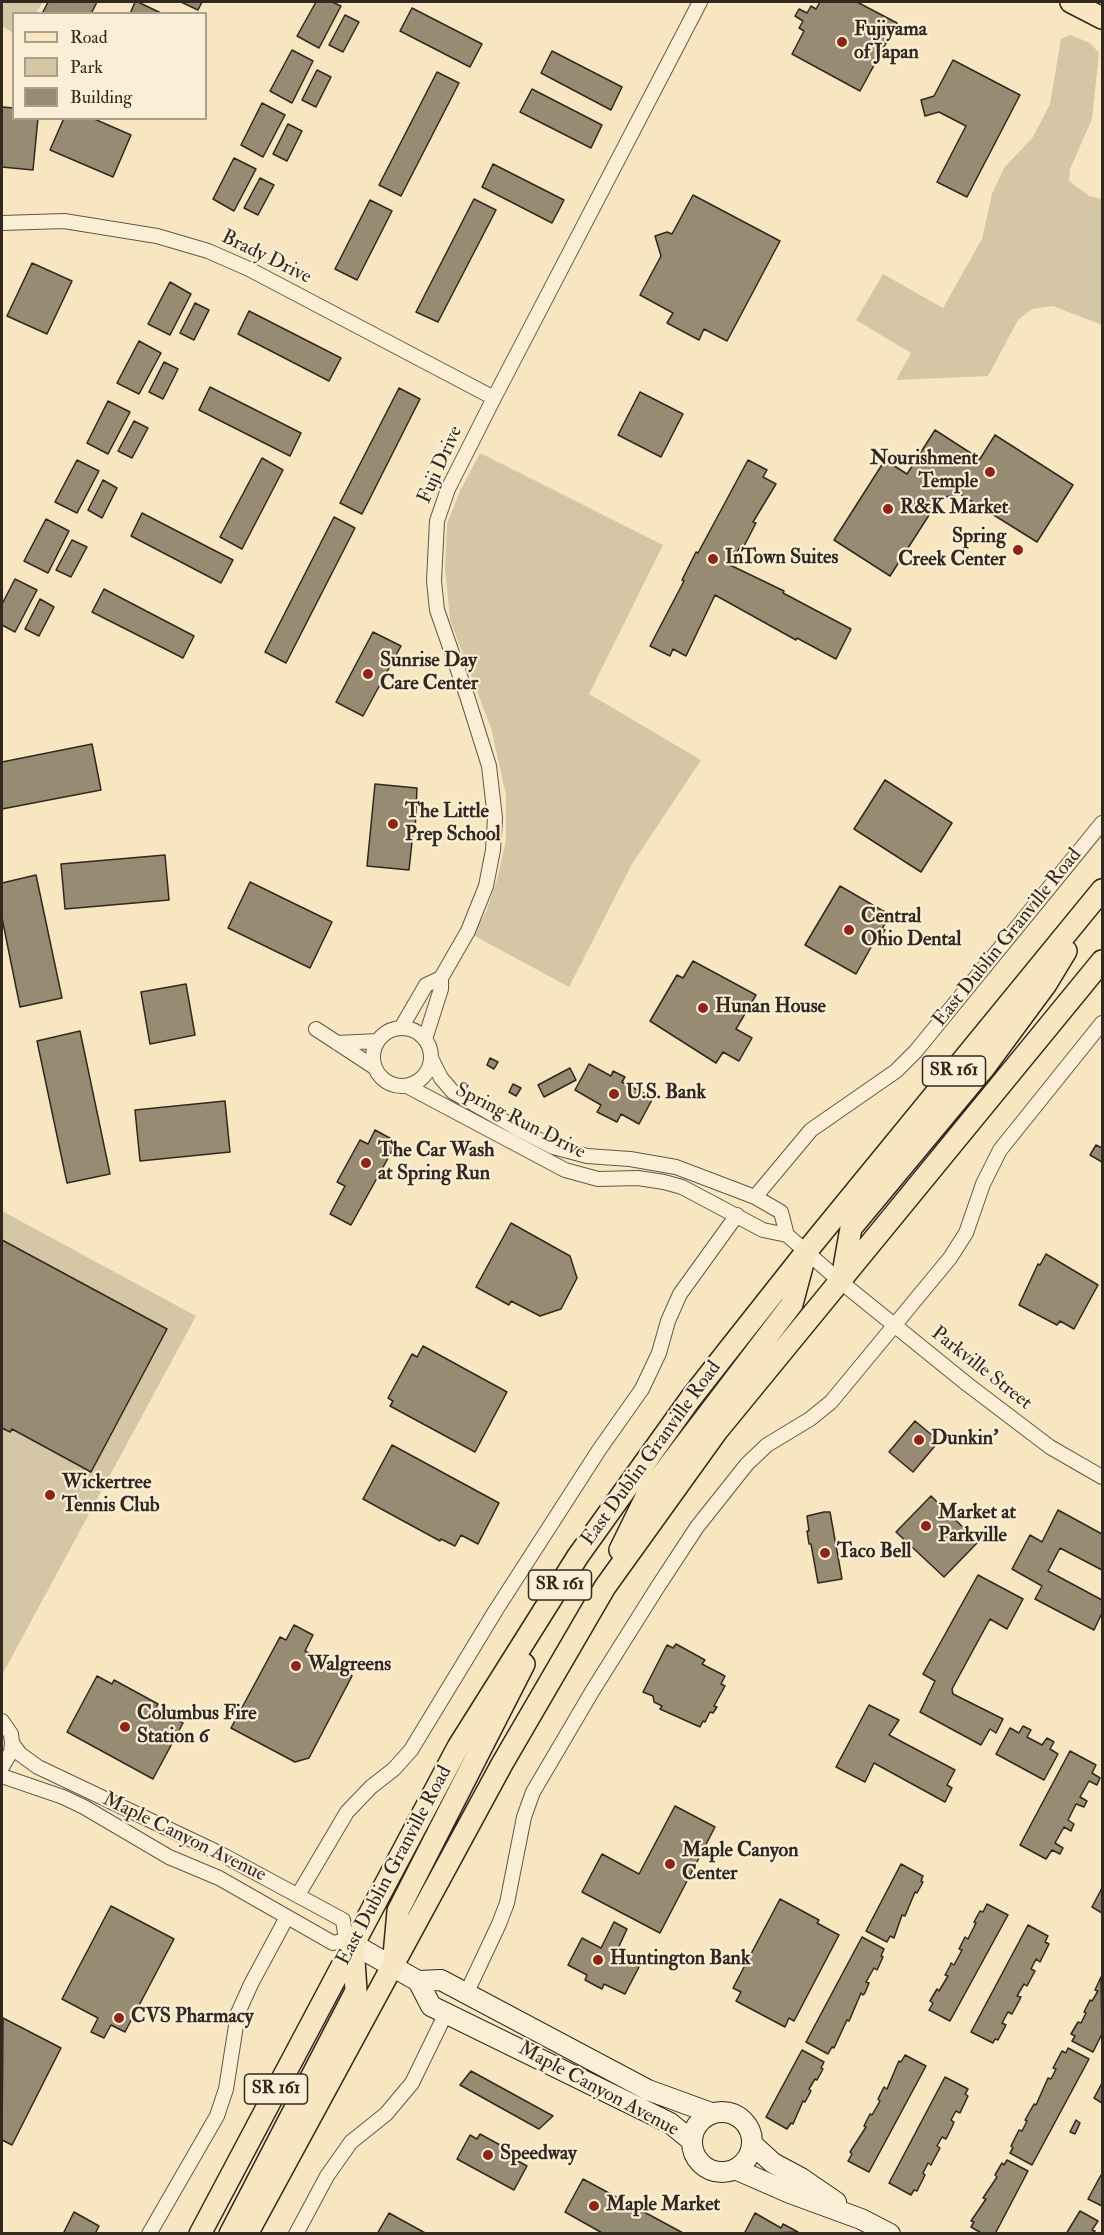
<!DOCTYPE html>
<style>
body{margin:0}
#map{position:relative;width:1104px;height:2235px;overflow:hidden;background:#f7e6c0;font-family:"IM FELL Double Pica",serif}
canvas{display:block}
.frame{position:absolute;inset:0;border:3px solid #31281f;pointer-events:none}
.legend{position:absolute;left:12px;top:12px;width:195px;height:108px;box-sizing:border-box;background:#faefd6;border:2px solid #aa9f8d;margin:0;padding:8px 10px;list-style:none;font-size:18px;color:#31281f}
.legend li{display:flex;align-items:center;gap:12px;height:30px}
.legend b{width:30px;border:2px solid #aa9f8d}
</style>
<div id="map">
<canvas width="1104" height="2235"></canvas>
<div class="frame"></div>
<ul class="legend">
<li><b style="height:8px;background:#f7e6c0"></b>Road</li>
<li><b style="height:16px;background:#d5c6a5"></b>Park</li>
<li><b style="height:16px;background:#988b73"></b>Building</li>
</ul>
</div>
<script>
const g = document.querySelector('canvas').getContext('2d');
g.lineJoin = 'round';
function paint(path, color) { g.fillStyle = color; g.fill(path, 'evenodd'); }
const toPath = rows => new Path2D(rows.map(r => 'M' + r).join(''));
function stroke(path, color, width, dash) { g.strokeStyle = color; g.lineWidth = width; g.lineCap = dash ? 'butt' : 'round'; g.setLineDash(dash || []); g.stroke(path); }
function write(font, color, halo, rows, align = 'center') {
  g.font = font + ' "IM FELL Double Pica",serif'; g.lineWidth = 4.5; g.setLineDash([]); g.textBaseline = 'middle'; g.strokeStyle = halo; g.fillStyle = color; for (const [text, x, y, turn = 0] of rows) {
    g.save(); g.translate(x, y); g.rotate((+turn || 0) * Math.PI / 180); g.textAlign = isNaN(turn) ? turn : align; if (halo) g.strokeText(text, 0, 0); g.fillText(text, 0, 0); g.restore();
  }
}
paint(toPath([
 [2,2,43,2,36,13,14,14,13,33,2,26],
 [1070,35,1090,43,1099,53,1092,119,1070,169,1069,181,1089,196,1102,199,1102,325,1053,306,1032,309,1018,320,988,376,896,380,911,353,856,320,883,274,943,308,982,239,992,194,1004,168,1033,137,1050,104,1061,39],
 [480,453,663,545,589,694,701,760,632,864,569,987,473,935,486,912,497,880,506,840,506,795,491,728,450,620,445,568,447,524,460,491],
 [2,1211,196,1316,2,1675]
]), '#d5c6a5');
const building = toPath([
 [48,2,97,2,91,14,42,14,48,2],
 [135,2,138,2,163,14,130,14,135,2],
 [181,2,202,2,198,10,181,2],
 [316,2,332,2,341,6,319,48,297,36,316,2],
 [820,2,857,2,897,23,860,91,792,54,804,31,799,28,803,21,795,16,799,9,807,13,811,6,816,9,820,2],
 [412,8,482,44,470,67,400,31,412,8],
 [345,15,359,22,343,52,329,45,345,15],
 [292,50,313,61,292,103,270,91,292,50],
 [552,51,622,87,611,110,541,73,552,51],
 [953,60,1020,95,967,197,937,182,966,126,939,112,925,116,921,100,934,96,953,60],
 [317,70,331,77,316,107,302,100,317,70],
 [437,72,459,83,401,196,379,185,437,72],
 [532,89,602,125,591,148,520,112,532,89],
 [262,103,285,115,263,157,241,145,262,103],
 [2,107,14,108,14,118,38,118,33,170,2,167,2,107],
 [64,118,92,118,131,135,113,177,50,150,64,118],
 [288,124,302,131,287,161,273,154,288,124],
 [234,158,256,169,234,211,213,199,234,158],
 [493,164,564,200,552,223,482,187,493,164],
 [260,178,274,185,258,215,244,208,260,178],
 [693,195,780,241,727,341,704,329,699,340,667,323,673,313,640,295,661,256,655,236,667,232,672,234,693,195],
 [474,199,496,210,438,322,416,312,474,199],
 [370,200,392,211,357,280,335,269,370,200],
 [32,263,72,281,47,334,7,316,32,263],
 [170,282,191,294,170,335,148,324,170,282],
 [195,303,209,310,194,340,180,333,195,303],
 [249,311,341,358,329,381,238,334,249,311],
 [139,341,161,353,139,394,117,383,139,341],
 [164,362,178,369,163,399,149,392,164,362],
 [210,387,301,433,290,456,199,410,210,387],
 [399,388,420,399,362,514,340,503,399,388],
 [640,392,683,414,661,457,618,435,640,392],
 [108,401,130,412,108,454,87,443,108,401],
 [134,421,148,428,132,458,118,451,134,421],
 [935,430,980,459,995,435,1073,485,1037,542,960,494,940,498,890,576,834,540,885,460,907,474,935,430],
 [262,458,283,470,242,549,220,537,262,458],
 [77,460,99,471,77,513,55,502,77,460],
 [748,460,767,470,763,477,776,484,753,522,756,523,744,546,741,545,730,565,784,591,783,593,851,629,836,659,797,638,796,640,715,595,686,656,673,649,670,656,650,646,684,581,682,580,696,552,698,553,748,460],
 [103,480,117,488,102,518,88,510,103,480],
 [142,513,233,560,221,583,131,536,142,513],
 [334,517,355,528,286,663,265,652,334,517],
 [46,519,69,531,48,573,24,561,46,519],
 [72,540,87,547,71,577,56,570,72,540],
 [15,579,37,590,15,632,2,625,2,604,15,579],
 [104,589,194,636,183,658,92,612,104,589],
 [40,599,54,607,39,636,25,629,40,599],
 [373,632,401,646,363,716,336,702,373,632],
 [92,744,101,790,2,809,2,762,92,744],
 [885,780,952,823,921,872,854,829,885,780],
 [375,784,417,788,415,832,413,832,409,870,367,866,375,784],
 [165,855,169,900,65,909,61,864,165,855],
 [36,875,62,998,20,1007,2,918,2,883,36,875],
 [250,882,332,922,310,968,228,928,250,882],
 [840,886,890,915,882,929,885,930,877,944,874,942,856,974,805,945,840,886],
 [693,961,756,995,736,1029,752,1038,739,1061,723,1052,716,1063,650,1021,677,975,683,978,693,961],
 [186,984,195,1035,150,1044,141,992,186,984],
 [80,1031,110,1174,67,1183,37,1041,80,1031],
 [490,1058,498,1062,494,1069,487,1065,490,1058],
 [589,1064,611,1076,613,1071,625,1077,622,1082,653,1098,639,1124,621,1114,617,1122,597,1112,601,1105,575,1090,589,1064],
 [570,1068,576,1080,544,1097,538,1085,570,1068],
 [513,1084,521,1088,516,1096,509,1092,513,1084],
 [225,1101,230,1152,140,1161,135,1110,225,1101],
 [375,1130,397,1142,351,1225,330,1214,345,1186,337,1182,360,1140,368,1144,375,1130],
 [1096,1145,1102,1148,1102,1162,1090,1155,1096,1145],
 [511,1223,570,1256,577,1278,561,1309,540,1316,511,1301,509,1305,476,1287,511,1223],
 [2,1240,167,1329,91,1472,12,1429,10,1432,2,1428,2,1240],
 [1046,1254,1098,1285,1074,1329,1060,1321,1057,1325,1019,1305,1038,1264,1040,1265,1046,1254],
 [423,1346,507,1392,475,1452,390,1406,393,1401,388,1398,412,1354,417,1357,423,1346],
 [915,1421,939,1441,913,1472,889,1452,915,1421],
 [392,1445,499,1503,478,1544,461,1535,455,1546,441,1539,440,1541,363,1499,392,1445],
 [931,1496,978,1542,944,1577,896,1532,931,1496],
 [1058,1510,1102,1534,1102,1570,1060,1548,1048,1571,1102,1600,1102,1613,1094,1630,1035,1599,1042,1586,1012,1569,1030,1535,1042,1542,1058,1510],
 [824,1512,830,1512,842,1579,818,1583,811,1544,809,1544,807,1531,809,1531,807,1516,824,1512],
 [978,1575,1023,1599,1007,1629,990,1619,952,1689,953,1694,1003,1719,996,1733,990,1729,981,1745,920,1712,935,1681,923,1674,978,1575],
 [294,1625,313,1635,305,1651,352,1676,309,1758,295,1762,231,1728,280,1637,286,1640,294,1625],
 [676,1644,705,1660,702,1664,725,1676,721,1684,725,1686,714,1706,717,1707,713,1713,710,1712,705,1722,703,1721,700,1727,660,1709,662,1706,654,1702,653,1696,643,1692,667,1645,673,1648,676,1644],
 [97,1676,112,1684,114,1680,158,1704,156,1708,183,1723,153,1779,67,1732,97,1676],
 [869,1705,899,1720,889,1735,955,1770,947,1785,952,1788,945,1802,874,1763,865,1782,836,1767,869,1705],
 [1023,1726,1031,1730,1027,1737,1042,1745,1047,1738,1054,1742,1050,1749,1058,1754,1044,1780,996,1754,1010,1728,1019,1733,1023,1726],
 [1070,1751,1096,1765,1092,1773,1100,1778,1097,1785,1089,1781,1080,1797,1087,1801,1084,1807,1076,1804,1068,1820,1074,1824,1071,1831,1064,1827,1055,1843,1063,1848,1060,1854,1052,1850,1046,1859,1020,1845,1070,1751],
 [675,1806,715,1827,660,1933,582,1892,602,1854,639,1874,675,1806],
 [901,1864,923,1876,921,1881,923,1882,917,1893,915,1892,905,1916,902,1915,894,1938,890,1936,887,1942,866,1931,901,1864],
 [1102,1888,1102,1913,1092,1907,1102,1888],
 [780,1899,819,1920,817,1923,839,1935,794,2021,789,2018,785,2027,736,2001,741,1992,733,1988,780,1899],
 [987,1904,1008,1915,950,2021,929,2010,933,2003,930,2001,937,1989,939,1991,948,1976,945,1975,950,1966,951,1963,954,1965,962,1950,959,1949,965,1937,968,1939,976,1923,974,1922,980,1911,983,1912,987,1904],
 [111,1906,174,1939,125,2032,111,2025,104,2038,91,2032,98,2018,62,1999,111,1906],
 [614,1922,627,1929,615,1955,639,1967,625,1994,604,1984,602,1989,585,1980,587,1975,568,1965,582,1938,601,1948,614,1922],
 [1028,1925,1048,1936,1045,1942,1049,1944,1040,1962,1036,1959,1031,1969,1035,1971,1027,1986,1024,1984,1017,1996,1021,1997,1019,2001,1012,2014,1008,2012,1002,2023,1006,2025,998,2040,995,2039,993,2043,971,2032,1028,1925],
 [862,1937,884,1949,881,1956,883,1957,877,1970,874,1968,866,1982,869,1983,865,1993,863,1995,861,1993,850,2019,849,2021,847,2020,834,2048,832,2047,828,2054,806,2042,862,1937],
 [1101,1977,1102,2034,1093,2052,1072,2041,1075,2036,1071,2034,1078,2022,1081,2023,1086,2013,1084,2012,1090,2000,1092,2001,1098,1991,1095,1990,1101,1977],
 [3,2018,61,2048,12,2145,2,2140,3,2018],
 [1068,2048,1089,2059,1032,2165,1010,2153,1013,2148,1011,2146,1019,2130,1022,2131,1027,2121,1025,2120,1034,2104,1036,2105,1048,2078,1051,2079,1056,2069,1053,2068,1062,2051,1066,2053,1068,2048],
 [802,2050,824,2062,821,2068,823,2069,817,2080,815,2079,809,2089,811,2091,805,2102,803,2101,793,2124,791,2123,787,2129,766,2117,802,2050],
 [905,2055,926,2066,869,2172,848,2161,852,2154,850,2152,866,2127,864,2126,870,2114,872,2115,880,2101,878,2099,884,2087,887,2089,898,2063,899,2061,901,2062,905,2055],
 [471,2071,553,2116,539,2129,460,2085,471,2071],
 [945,2077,968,2089,965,2094,968,2096,960,2113,956,2111,951,2120,954,2122,952,2127,946,2139,942,2137,937,2146,940,2148,933,2161,931,2165,928,2163,923,2173,925,2175,917,2191,914,2190,911,2195,889,2183,945,2077],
 [1102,2083,1102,2103,1094,2098,1102,2083],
 [1076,2120,1080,2123,1075,2134,1070,2132,1076,2120],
 [480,2134,511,2151,509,2156,527,2166,514,2190,457,2159,470,2135,477,2139,480,2134],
 [1007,2160,1028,2171,995,2234,983,2234,971,2227,974,2222,971,2221,986,2199,983,2198,997,2177,995,2175,1002,2163,1004,2165,1007,2160],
 [1101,2175,1102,2176,1102,2206,1088,2199,1101,2175],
 [583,2179,683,2233,683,2234,604,2234,565,2212,583,2179],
 [1080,2211,1098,2221,1092,2230,1095,2231,1093,2234,1066,2234,1080,2211],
 [74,2212,99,2226,95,2234,63,2234,74,2212],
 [389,2213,427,2234,377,2234,389,2213],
 [755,2213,781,2228,783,2224,798,2232,744,2234,755,2213]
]);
paint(building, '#988b73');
stroke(building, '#31281f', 1.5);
const street = toPath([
 [2,223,64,221,157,236,208,251,249,269,494,398],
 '373 1057a29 29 0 1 1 58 0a29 29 0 1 1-58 0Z',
 [401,1028,426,985,441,978],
 [316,1029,374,1067],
 [425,1039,441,989,441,978,468,931,486,886,493,850,495,818,489,766,467,696,437,610,434,581,437,521,448,489,494,398,700,2],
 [337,1043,378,1041],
 [431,1058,441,1078,453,1092,518,1129,553,1147,587,1156,630,1159,676,1167,755,1197,781,1212,787,1235],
 [407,1086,565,1170,598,1179,638,1178,664,1182,682,1187,763,1230,787,1235,841,1282,967,1384,1050,1447,1102,1477],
 [755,1197,811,1130,896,1071,916,1051,1102,823],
 [2,1721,11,1734,12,1743,11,1752,2,1767],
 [12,1743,20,1754,38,1767,219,1853,343,1920,346,1940],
 [2,1776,63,1797,84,1807,169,1857,219,1878,333,1943,346,1940,353,1944],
 [298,1895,347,1812,371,1787,394,1769,411,1750,496,1610,599,1450,642,1389,659,1353,668,1321,680,1294,737,1215],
 [467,1992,499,1924,507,1903,524,1817,533,1792,593,1690,657,1588,697,1527,747,1464,767,1445,810,1419,831,1402,950,1258,966,1233,983,1184,1000,1150,1102,1023],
 [149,2234,217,2116,226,2089,238,2013,251,1984,287,1917],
 [296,2234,327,2176,351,2142,386,2114,412,2083,446,2013]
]);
const secondary = toPath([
 [353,1944,418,1981,431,2006,670,2123,692,2141],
 [418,1981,441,1980,648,2090,711,2113],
 '692 2142a30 30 0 1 1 60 0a30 30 0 1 1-60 0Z',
 [752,2144,773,2163,801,2178,836,2202],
 [735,2169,790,2193,861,2219,890,2234]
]);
const primary = toPath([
 [1071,2,1102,18],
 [842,1279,851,1228,984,1068,1046,984,1066,951],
 [620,1550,648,1493,792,1304,803,1263],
 [394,1956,398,1911,524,1664],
 [200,2234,458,1747,578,1556,691,1398,727,1352,806,1252,1102,890],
 [230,2234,356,1991,353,1944],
 [247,2234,502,1764,605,1587,717,1431,1102,961]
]);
stroke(street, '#625847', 16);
stroke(secondary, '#31281f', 22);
stroke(primary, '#31281f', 24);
stroke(street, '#faefd6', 14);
stroke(secondary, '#faefd6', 20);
stroke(primary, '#f7e6c0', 21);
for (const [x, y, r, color] of [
 [842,42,6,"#8f2418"],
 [990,472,6,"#8f2418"],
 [888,509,6,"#8f2418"],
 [1018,550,6,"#8f2418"],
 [713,559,6,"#8f2418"],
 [368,674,6,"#8f2418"],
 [393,824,6,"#8f2418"],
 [849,930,6,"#8f2418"],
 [703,1008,6,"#8f2418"],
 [614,1094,6,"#8f2418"],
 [366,1163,6,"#8f2418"],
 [919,1440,6,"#8f2418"],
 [50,1495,6,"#8f2418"],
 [926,1526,6,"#8f2418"],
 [825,1553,6,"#8f2418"],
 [296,1666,6,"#8f2418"],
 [125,1727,6,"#8f2418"],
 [670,1864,6,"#8f2418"],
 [598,1960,6,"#8f2418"],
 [119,2018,6,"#8f2418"],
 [488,2155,6,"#8f2418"],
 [594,2206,6,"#8f2418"]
]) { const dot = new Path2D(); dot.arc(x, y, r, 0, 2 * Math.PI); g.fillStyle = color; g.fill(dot); stroke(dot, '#faefd6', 2); }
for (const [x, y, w] of [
 [954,1071,63],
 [560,1585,63],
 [276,2089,63]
]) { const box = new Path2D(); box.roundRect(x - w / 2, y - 15, w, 30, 4.5); g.fillStyle = '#faefd6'; g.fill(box); stroke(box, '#31281f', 1.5); }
write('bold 18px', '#31281f', null, [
 ["SR 161",954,1071],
 ["SR 161",560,1585],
 ["SR 161",276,2089]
]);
write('bold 20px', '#31281f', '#faefd6', [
 ["Fujiyama",854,31],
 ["of Japan",854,54],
 ["Nourishment",978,460,"right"],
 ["Temple",978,483,"right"],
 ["R&K Market",900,509],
 ["Spring",1006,538,"right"],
 ["Creek Center",1006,561,"right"],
 ["InTown Suites",725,559],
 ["Sunrise Day",380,662],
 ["Care Center",380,685],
 ["The Little",405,813],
 ["Prep School",405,836],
 ["Central",861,918],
 ["Ohio Dental",861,941],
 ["Hunan House",715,1008],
 ["U.S. Bank",626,1094],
 ["The Car Wash",378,1152],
 ["at Spring Run",378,1175],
 ["Dunkin'",931,1440],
 ["Wickertree",62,1484],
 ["Tennis Club",62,1507],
 ["Market at",938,1514],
 ["Parkville",938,1537],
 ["Taco Bell",837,1553],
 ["Walgreens",308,1666],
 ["Columbus Fire",137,1715],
 ["Station 6",137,1738],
 ["Maple Canyon",682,1852],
 ["Center",682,1875],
 ["Huntington Bank",610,1960],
 ["CVS Pharmacy",131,2018],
 ["Speedway",500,2155],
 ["Maple Market",606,2206]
], 'left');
write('20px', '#31281f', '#faefd6', [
 ["Brady Drive",266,258,26],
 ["Fuji Drive",441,465,-66],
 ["East Dublin Granville Road",1008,938,-51],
 ["Spring Run Drive",520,1122,27],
 ["Parkville Street",981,1369,38],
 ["East Dublin Granville Road",652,1454,-54],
 ["Maple Canyon Avenue",184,1838,26],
 ["East Dublin Granville Road",395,1866,-62],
 ["Maple Canyon Avenue",598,2090,28]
]);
</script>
